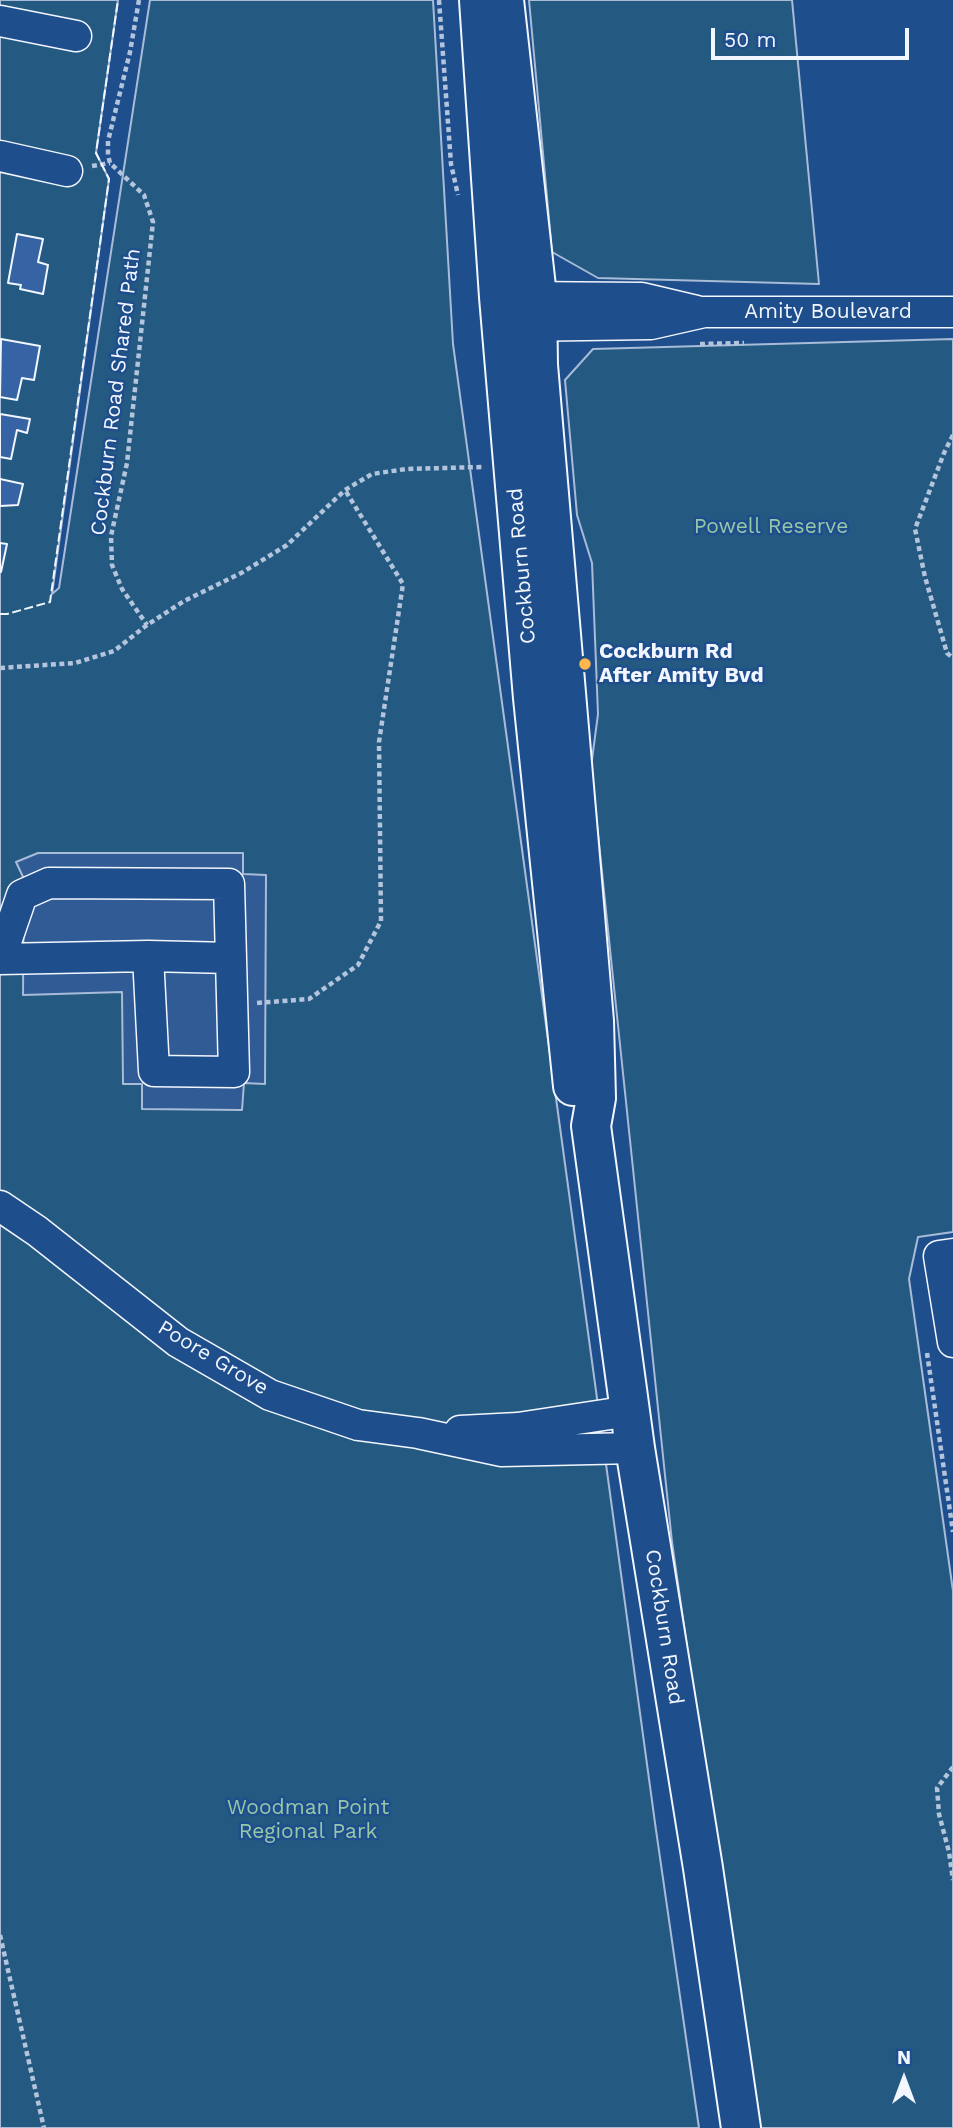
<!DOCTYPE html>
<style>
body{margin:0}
#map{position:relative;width:953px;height:2128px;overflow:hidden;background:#1f4e8c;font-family:"Work Sans",sans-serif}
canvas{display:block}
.north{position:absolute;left:869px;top:2044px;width:70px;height:70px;-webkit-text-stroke:5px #1f4e8c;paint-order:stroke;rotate:0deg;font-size:19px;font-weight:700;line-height:28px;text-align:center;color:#f2f6ff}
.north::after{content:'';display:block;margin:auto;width:24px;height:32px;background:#f2f6ff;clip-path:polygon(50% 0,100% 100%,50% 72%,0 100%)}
.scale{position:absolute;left:711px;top:28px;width:198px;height:32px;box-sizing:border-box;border:4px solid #f2f6ff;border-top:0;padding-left:9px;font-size:21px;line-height:24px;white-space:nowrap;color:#f2f6ff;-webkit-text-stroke:5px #1f4e8c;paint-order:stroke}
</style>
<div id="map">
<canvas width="953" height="2128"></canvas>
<div class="north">N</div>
<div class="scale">50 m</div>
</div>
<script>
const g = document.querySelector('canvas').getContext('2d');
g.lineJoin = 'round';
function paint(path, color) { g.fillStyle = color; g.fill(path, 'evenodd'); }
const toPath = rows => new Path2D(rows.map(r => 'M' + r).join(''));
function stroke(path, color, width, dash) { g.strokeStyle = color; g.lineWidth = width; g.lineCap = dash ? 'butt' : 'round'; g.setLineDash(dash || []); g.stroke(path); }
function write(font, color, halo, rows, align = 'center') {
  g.font = font + ' "Work Sans",sans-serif'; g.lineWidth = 5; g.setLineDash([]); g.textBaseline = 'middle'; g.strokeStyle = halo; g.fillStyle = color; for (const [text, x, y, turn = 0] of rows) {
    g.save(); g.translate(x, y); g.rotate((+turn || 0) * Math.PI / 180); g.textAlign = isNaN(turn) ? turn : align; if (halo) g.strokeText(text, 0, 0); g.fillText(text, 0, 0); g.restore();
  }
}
const green = toPath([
 [0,0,118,0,96,153,109,179,52,594,59,588,150,0,433,0,453,344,656,1830,699,2128,0,2128,0,0],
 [529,0,792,0,819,284,598,278,552,252,529,0],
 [953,339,953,1232,918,1237,909,1279,953,1591,953,2128,756,2128,672,1542,591,767,598,714,592,563,577,515,565,380,593,349,953,339]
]);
paint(green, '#245a82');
stroke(green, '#a8bbd7', 2);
const parking = toPath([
 [38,853,243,853,243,874,266,875,265,1084,244,1083,242,1110,142,1109,142,1084,123,1084,122,992,23,995,24,879,16,862,38,853]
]);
paint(parking, '#305b95');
stroke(parking, '#a8bbd7', 2);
const building = toPath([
 [17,234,43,239,38,262,48,265,43,294,20,289,21,285,8,283,17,234],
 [1,339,40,346,34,380,22,378,17,400,0,397,1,339],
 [0,414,30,419,27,433,17,430,11,459,0,457,0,414],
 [0,479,23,484,18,505,0,506,0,479],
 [0,543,7,544,1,572,0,572,0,543]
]);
paint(building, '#3563a3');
stroke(building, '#f2f6ff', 2);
const minor = toPath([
 [0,21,76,36],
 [0,156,67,171],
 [517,297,642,298,697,311],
 [517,326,651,324,704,312,953,312],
 [49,883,229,884,234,1072,154,1071,148,956,0,959,22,895,49,883],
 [148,956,230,958],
 [0,1206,37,1231,178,1342,270,1395,358,1425,418,1433,502,1451,635,1448],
 [953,1254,939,1256,953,1342],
 [460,1431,518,1428,630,1411]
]);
const major = toPath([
 [479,0,499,297,533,698,573,1086],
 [504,0,537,296,538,365,594,1021,596,1098,591,1126,635,1448,703,1868,741,2128]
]);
stroke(minor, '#f2f6ff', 33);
stroke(major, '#f2f6ff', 42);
stroke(toPath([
 [139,0,130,52,108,141,108,155,110,163,144,195,153,222,127,463,111,536,112,565,122,589,147,625],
 [439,0,451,164,458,195],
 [92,166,110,163],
 [700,344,744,343],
 [953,435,944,453,915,529,925,577,947,653,953,658],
 [0,668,75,663,114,651,147,625,184,601,243,572,287,545,345,490,372,474,406,469,482,467],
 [257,1003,309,999,358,965,381,921,379,742,403,584,345,490],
 [927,1353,953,1532],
 [953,1767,937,1788,939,1814,949,1852,953,1880],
 [0,1935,44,2128]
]), '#b3c4dc', 4.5, [5, 3.5]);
stroke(minor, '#1f4e8c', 30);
stroke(major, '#1f4e8c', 38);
stroke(toPath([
 [0,614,7,614,50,602,109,179,96,153,118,0]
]), '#f2f6ff', 2, [9, 3.5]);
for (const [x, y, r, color] of [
 [585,664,7,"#ffb74d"]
]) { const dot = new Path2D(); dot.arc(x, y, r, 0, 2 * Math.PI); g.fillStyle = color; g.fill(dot); stroke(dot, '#1f4e8c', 2.5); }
write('21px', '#f2f6ff', '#1f4e8c', [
 ["Amity Boulevard",828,312],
 ["Cockburn Road Shared Path",116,392,-83],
 ["Cockburn Road",522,566,-95],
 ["Poore Grove",213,1358,31],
 ["Cockburn Road",664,1627,81]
]);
write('21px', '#97c8a6', '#1f4e8c', [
 ["Powell Reserve",771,527],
 ["Woodman Point",308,1808],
 ["Regional Park",308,1832]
]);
write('bold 21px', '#f2f6ff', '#1f4e8c', [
 ["Cockburn Rd",599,652],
 ["After Amity Bvd",599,676]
], 'left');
</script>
